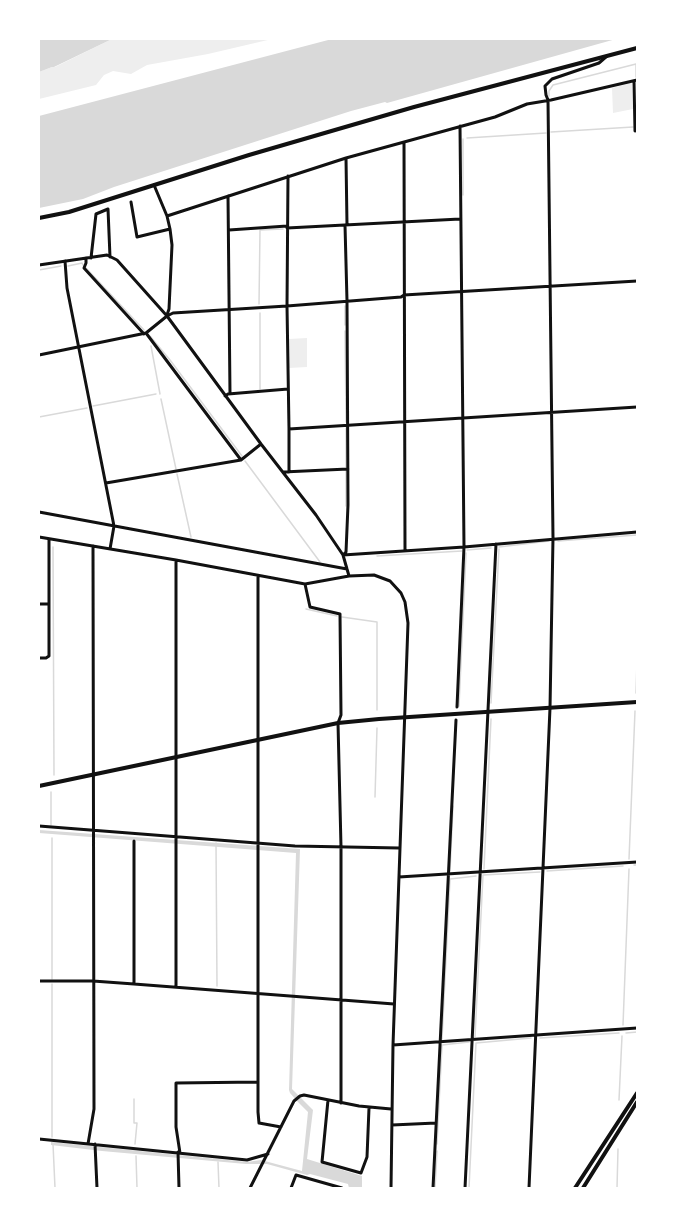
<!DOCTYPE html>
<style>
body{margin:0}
#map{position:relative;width:676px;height:1227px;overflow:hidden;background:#fff;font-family:Bitter,serif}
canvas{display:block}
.frame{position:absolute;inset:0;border:40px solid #fff;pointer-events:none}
</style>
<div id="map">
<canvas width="676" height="1227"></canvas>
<div class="frame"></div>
</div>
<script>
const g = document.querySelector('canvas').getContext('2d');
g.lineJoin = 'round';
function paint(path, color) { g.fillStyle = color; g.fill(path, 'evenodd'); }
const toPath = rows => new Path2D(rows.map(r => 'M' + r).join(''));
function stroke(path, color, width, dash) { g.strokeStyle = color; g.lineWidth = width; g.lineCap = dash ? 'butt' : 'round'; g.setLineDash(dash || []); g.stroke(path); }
paint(toPath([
 [112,39,272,39,208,54,147,65,131,74,113,71,104,75,96,85,39,99,39,72,52,67,55,67],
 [631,83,632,84,633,109,613,113,612,88],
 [307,338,307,367,289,368,289,339]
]), '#eee');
paint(toPath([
 [39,39,112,39,54,67,52,67,39,72],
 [332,39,616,39,387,103,385,102,351,111,114,187,83,199,39,208,39,116],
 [39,830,300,849,292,1089,313,1110,307,1159,362,1176,362,1188,349,1188,348,1184,310,1174,307,1175,267,1164,246,1164,102,1151,51,1145,51,1142,247,1162,261,1160,302,1171,308,1112,298,1102,290,1093,289,1090,296,853,39,833]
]), '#d9d9d9');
stroke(toPath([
 [636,77,636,64,637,64],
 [637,85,637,106],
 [549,96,549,91,553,85,636,64],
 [551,132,633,127],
 [467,138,546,133],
 [463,195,463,139],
 [68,266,82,263,83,265],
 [85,267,144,330],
 [39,270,61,266],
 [259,304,260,230,283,229],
 [345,306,345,325],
 [260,313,260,389],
 [345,331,346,422],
 [150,336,170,360,242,456],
 [151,346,160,394],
 [161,399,176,469],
 [93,406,156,394],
 [39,417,87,408],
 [245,461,320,562],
 [346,467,346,428],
 [177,474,191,537],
 [346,506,346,471],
 [558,541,637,535],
 [53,547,54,775],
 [499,547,549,541],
 [467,550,491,548],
 [377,556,462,551],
 [306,609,337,616],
 [342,617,377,622,377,710],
 [636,693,637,662],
 [491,703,499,549],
 [459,706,466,553],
 [51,792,51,825],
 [375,797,377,728],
 [52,838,52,979],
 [216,843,217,986],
 [629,859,635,711],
 [634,865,637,865],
 [484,869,491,719],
 [450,871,453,806],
 [547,871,623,866],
 [52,984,52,1137],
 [623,1025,629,869],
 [626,1033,637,1032],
 [475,1037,483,875,540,872],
 [540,1038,619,1033],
 [442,1039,450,879,476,876],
 [134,1099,134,1123,137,1123,135,1144],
 [619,1100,622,1036],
 [53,1144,55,1188],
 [437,1144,442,1045,469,1042],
 [136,1156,137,1188],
 [218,1162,219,1188],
 [435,1188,437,1151],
 [469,1188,476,1043,531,1038],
 [617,1188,618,1149]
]), '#d9d9d9', 1.5);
stroke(toPath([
 [634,81,635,131],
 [404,142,405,551],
 [346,158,347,225],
 [288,176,287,306,289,429,637,407],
 [154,185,167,216,170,229,172,245,169,309,167,315],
 [228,196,230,394],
 [131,202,137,237,170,229],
 [167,216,346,158,495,117,527,104,551,100,637,80],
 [287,228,460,219],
 [229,230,287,226],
 [86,258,86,263,84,268,144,334],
 [91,258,96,214,108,209,110,257],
 [65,261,67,288,114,526,110,549],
 [39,265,107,255,117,260,167,316,261,444,316,515,343,555,349,576],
 [146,333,241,460],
 [39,355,146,333,167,316,173,313,287,306,401,297,404,295,637,281],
 [225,396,228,394,288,389],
 [289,429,289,472],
 [283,472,348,469],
 [106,483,241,460,261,444],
 [39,512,347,569],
 [39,537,176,560,305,584,349,576,374,575,390,581,401,593,405,602,408,623,393,1045,391,1188],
 [343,555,346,552,348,505,347,301,345,225],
 [343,555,464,547,637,532],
 [258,576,258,1112,259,1123,281,1127],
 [305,584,310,607,340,614,341,715,338,723,341,847,341,1103],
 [39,604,49,604],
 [39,658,46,658,49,656,49,539],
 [457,707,464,547,460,126],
 [39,826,295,846,399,848],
 [399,877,637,862],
 [39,981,93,981,134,984,394,1004],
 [134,984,134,841],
 [176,986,176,560],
 [393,1045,637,1028],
 [328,1100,322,1162,361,1173,367,1157,369,1108],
 [392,1125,436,1123],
 [39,1139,247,1160,268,1154],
 [88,1144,94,1109,93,546],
 [95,1144,97,1188],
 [178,1152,179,1188],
 [180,1153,176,1127,176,1083,258,1082],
 [250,1188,294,1101,300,1096,304,1095,359,1106,391,1109],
 [291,1188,296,1175,342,1188],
 [433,1188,456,720],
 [465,1188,496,544],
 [529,1188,550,708,553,538,548,100,546,95,545,86,552,79,599,63,607,56]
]), '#111', 3);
stroke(toPath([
 [39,218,69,212,249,155,414,107,637,48],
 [39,786,338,723,379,719,637,702],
 [575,1188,637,1093],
 [583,1188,637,1102]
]), '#111', 4);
</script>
